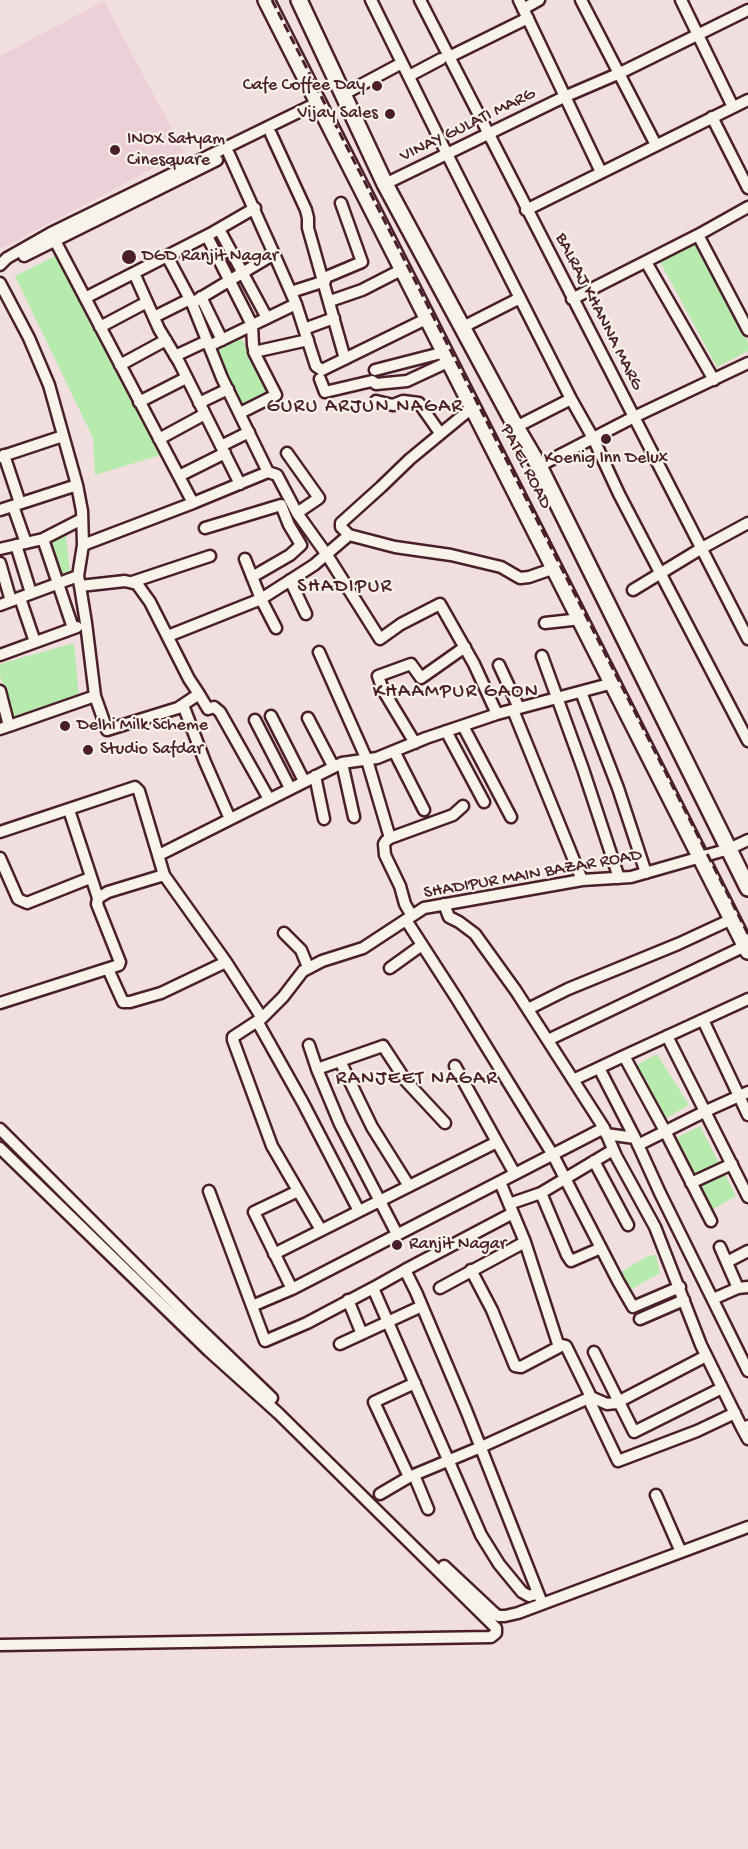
<!DOCTYPE html>
<style>
body{margin:0}
canvas{display:block;background:#f1dede}
</style>
<canvas width="748" height="1849"></canvas>
<script>
const g = document.querySelector('canvas').getContext('2d');
g.lineJoin = 'round';
function paint(path, color) { g.fillStyle = color; g.fill(path, 'evenodd'); }
const toPath = rows => new Path2D(rows.map(r => 'M' + r).join(''));
function stroke(path, color, width, dash) { g.strokeStyle = color; g.lineWidth = width; g.lineCap = dash ? 'butt' : 'round'; g.setLineDash(dash || []); g.stroke(path); }
function write(font, color, halo, rows, align = 'center') {
  g.font = font + ' "Gochi Hand",sans-serif'; g.lineWidth = 4.5; g.setLineDash([]); g.textBaseline = 'middle'; g.strokeStyle = halo; g.fillStyle = color; for (const [text, x, y, turn = 0] of rows) {
    g.save(); g.translate(x, y); g.rotate((+turn || 0) * Math.PI / 180); g.textAlign = isNaN(turn) ? turn : align; if (halo) g.strokeText(text, 0, 0); g.fillText(text, 0, 0); g.restore();
  }
}
paint(toPath([
 [104,1,184,152,0,249,0,56]
]), '#eccfd7');
paint(toPath([
 [692,239,748,342,748,351,717,367,658,258],
 [59,254,164,454,95,475,93,438,15,276],
 [239,333,274,406,245,415,209,349],
 [66,536,70,572,60,576,47,541],
 [74,643,79,696,11,718,0,675,0,664],
 [657,1054,689,1105,663,1120,633,1067],
 [700,1126,736,1196,710,1211,672,1140],
 [656,1255,660,1273,618,1297,611,1278,648,1256]
]), '#b6ebad');
stroke(toPath([
 [0,1138,56,1193]
]), '#7581a0', 3);
const minor = toPath([
 [371,0,447,154,571,399,593,438,619,494,748,741],
 [420,0,748,639],
 [519,0,601,172],
 [581,0,656,145],
 [681,0,733,107],
 [523,9,539,0],
 [449,57,528,18],
 [409,76,441,59],
 [342,95,402,63],
 [712,117,748,188],
 [271,134,306,210,308,218,308,228,345,359],
 [229,154,274,254],
 [385,184,564,97,620,73,748,10],
 [526,210,748,100],
 [219,229,267,318],
 [51,233,193,503,83,545],
 [698,235,748,330],
 [207,236,252,325,253,345,255,354,276,395,240,413],
 [24,256,217,160],
 [167,256,192,303,222,378,268,472],
 [646,262,714,380],
 [0,265,7,258,51,233,319,102],
 [134,273,159,329,179,362,240,484],
 [324,278,362,262,341,203],
 [0,283,29,338,49,385,77,485,82,511,83,545,78,576,80,586,86,623,95,696,107,730,178,708,199,694,189,679,150,602,137,584,125,581,80,586],
 [291,292,325,281],
 [201,297,222,340],
 [85,298,210,234,255,208],
 [572,299,698,235,748,207],
 [330,301,362,290,403,269],
 [192,303,274,254,296,304,316,366,322,370,428,318],
 [154,317,190,299],
 [100,327,147,302],
 [463,327,520,298],
 [304,329,334,318],
 [209,346,296,304],
 [254,352,308,340],
 [175,356,207,341],
 [120,365,166,340],
 [375,370,445,352],
 [320,379,325,392,372,381,376,384,407,381,450,361],
 [376,401,393,405,403,401,419,403,440,433],
 [139,402,186,378],
 [199,403,228,389],
 [516,427,571,399],
 [159,439,205,414],
 [221,446,249,432],
 [287,453,319,498,297,513],
 [4,455,20,503],
 [0,457,63,436],
 [539,466,634,417,748,363],
 [179,476,225,453],
 [193,503,268,472,277,475,297,513,327,555,380,639,401,624,440,604,474,664,497,714],
 [13,506,26,543],
 [0,510,77,485],
 [205,528,281,505,289,525,301,545,290,555,252,577],
 [349,535,395,547,451,555,501,567,520,578,529,577,555,568],
 [43,539,73,628],
 [16,545,31,593],
 [0,549,43,539,82,519],
 [245,559,261,599,276,628],
 [0,563,11,601],
 [290,580,306,614],
 [132,582,210,556],
 [633,590,702,548,748,523],
 [20,598,35,642],
 [0,605,78,576],
 [545,623,581,619],
 [168,636,261,599,314,565,349,535,341,527,341,523,381,487,410,459,473,407],
 [319,652,367,760,390,838],
 [0,655,77,627],
 [542,656,583,769,619,878],
 [499,665,519,708],
 [0,691,9,726,0,729],
 [581,692,618,788,646,873],
 [199,694,208,709,214,707,220,712,269,799],
 [183,705,205,762,230,819],
 [513,710,582,880],
 [271,716,304,781],
 [308,718,333,766],
 [255,720,290,788],
 [9,726,95,696],
 [463,726,511,817],
 [446,731,484,802],
 [415,743,383,690,378,676,411,664,421,678,465,647],
 [394,751,424,810],
 [342,763,354,817],
 [315,776,324,819],
 [69,810,98,898],
 [0,832,135,787,139,791,164,875],
 [159,855,342,763,377,758,426,738,497,714,613,683],
 [0,858,18,899,27,903,90,878],
 [444,904,449,917,459,922,475,934,516,991,604,1128],
 [412,916,405,904,400,886,385,855,384,844,386,841,390,838,453,815,463,806],
 [406,920,457,999,553,1155,618,1281,633,1307,680,1287],
 [284,933,301,950,308,967],
 [390,968,422,945],
 [108,969,123,1002,130,1002,161,993,226,962],
 [0,1003,119,965,120,962,97,904,98,898,108,892,164,875,226,962,262,1018],
 [528,1009,568,989,678,944,732,919],
 [703,1020,748,1115],
 [257,1021,303,1103,359,1211],
 [667,1036,748,1197],
 [548,1040,745,946],
 [309,1045,317,1069,340,1124,397,1234],
 [340,1061,372,1127,409,1186],
 [455,1066,497,1142],
 [599,1068,635,1138,660,1193,748,1371],
 [317,1069,383,1046,406,1081,445,1123],
 [573,1080,624,1056],
 [0,1129,190,1319,272,1398],
 [606,1134,635,1138],
 [638,1145,706,1111,748,1092],
 [0,1148,209,1351,278,1413,496,1628,496,1633,491,1637,0,1645],
 [594,1161,628,1225],
 [500,1182,525,1242,559,1347,562,1345,566,1346,591,1397,607,1404,616,1403,706,1356],
 [691,1183,732,1164],
 [209,1191,265,1341,307,1323,373,1288],
 [541,1193,567,1255,571,1261,601,1248],
 [509,1204,541,1193,613,1150],
 [513,1213,405,1270,416,1292,466,1410,538,1593],
 [711,1221,665,1131,624,1056,748,999],
 [321,1230,272,1146,233,1040,233,1037,262,1018,283,997,303,971,322,961,363,948,424,908,582,880,631,877,729,849,748,840],
 [720,1247,738,1288],
 [274,1254,497,1142,515,1174],
 [727,1262,748,1251],
 [405,1270,373,1288,481,1535,499,1564,522,1592,529,1596,538,1593,540,1598],
 [471,1270,492,1310,515,1366,521,1367,559,1347],
 [440,1288,525,1242],
 [292,1289,254,1212,298,1191],
 [713,1299,738,1288,748,1287],
 [348,1300,362,1334],
 [252,1306,292,1289,604,1128,616,1156,655,1227,701,1345,742,1428],
 [640,1319,684,1300],
 [340,1344,422,1306],
 [594,1352,634,1432,722,1388],
 [415,1383,374,1402,409,1477,481,1447,591,1397],
 [588,1398,618,1461,697,1431,735,1413],
 [748,1426,742,1428,748,1439],
 [414,1475,428,1509],
 [380,1494,409,1477],
 [656,1495,681,1552],
 [444,1566,492,1611,498,1616,505,1616,518,1613,748,1527]
]);
const secondary = toPath([
 [266,0,748,951],
 [299,0,385,184,516,427,539,466,748,888]
]);
stroke(minor, '#4a1f2b', 15);
stroke(secondary, '#4a1f2b', 20);
stroke(minor, '#f7f3e8', 10);
stroke(secondary, '#f7f3e8', 15);
stroke(toPath([
 [272,0,748,934]
]), '#4a1f2b', 3, [9, 4.5]);
for (const [x, y, r, color] of [
 [377,86,6,"#4a1f2b"],
 [390,114,6,"#4a1f2b"],
 [115,150,6,"#4a1f2b"],
 [129,257,8,"#4a1f2b"],
 [606,439,6,"#4a1f2b"],
 [65,726,6,"#4a1f2b"],
 [88,750,6,"#4a1f2b"],
 [397,1245,6,"#4a1f2b"]
]) { const dot = new Path2D(); dot.arc(x, y, r, 0, 2 * Math.PI); g.fillStyle = color; g.fill(dot); stroke(dot, '#f7f3e8', 2); }
write('18px', '#4a1f2b', '#f7f3e8', [
 ["Cafe Coffee Day",365,86,"right"],
 ["Vijay Sales",378,114,"right"],
 ["INOX Satyam",127,140],
 ["Cinesquare",127,161],
 ["DGD Ranjit Nagar",142,257],
 ["Koenig Inn Delux",606,459,"center"],
 ["Delhi Milk Scheme",77,726],
 ["Studio Safdar",100,750],
 ["Ranjit Nagar",409,1245]
], 'left');
write('18px', '#4a1f2b', '#f7f3e8', [
 ["VINAY GULATI MARG",468,126,-26],
 ["BALRAJ KHANNA MARG",598,312,63],
 ["PATEL ROAD",525,467,63],
 ["SHADIPUR MAIN BAZAR ROAD",533,875,-10]
]);
g.letterSpacing = '1.5px';
write('20px', '#4a1f2b', '#f7f3e8', [
 ["GURU ARJUN NAGAR",365,408],
 ["SHADIPUR",345,588],
 ["KHAAMPUR GAON",456,693],
 ["RANJEET NAGAR",417,1080]
]);
g.letterSpacing = '0px';
</script>
